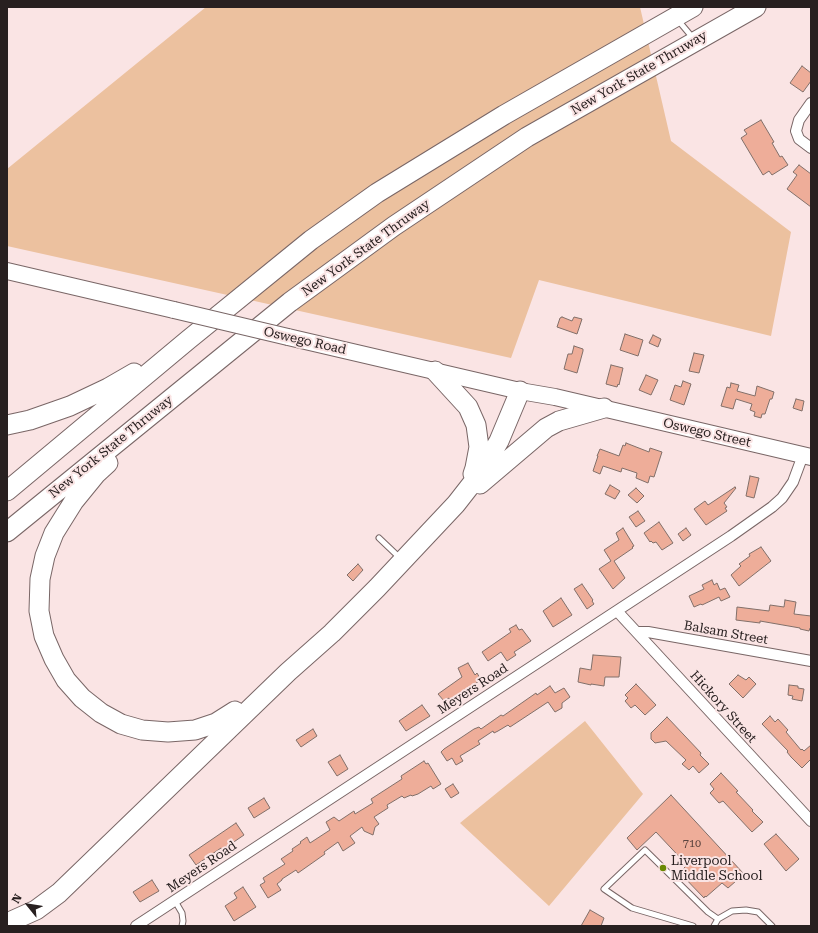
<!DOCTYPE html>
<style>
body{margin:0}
#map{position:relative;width:818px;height:933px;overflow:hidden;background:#fae4e4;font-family:"Roboto Serif",serif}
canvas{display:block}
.frame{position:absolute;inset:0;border:8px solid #282020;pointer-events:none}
.north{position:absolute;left:8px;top:885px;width:40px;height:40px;-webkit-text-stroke:3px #fae4e4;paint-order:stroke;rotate:300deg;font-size:11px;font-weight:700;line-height:16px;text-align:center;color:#282020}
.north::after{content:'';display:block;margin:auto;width:14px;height:18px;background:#282020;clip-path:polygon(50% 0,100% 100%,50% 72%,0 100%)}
</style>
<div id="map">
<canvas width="818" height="933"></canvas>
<div class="frame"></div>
<div class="north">N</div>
</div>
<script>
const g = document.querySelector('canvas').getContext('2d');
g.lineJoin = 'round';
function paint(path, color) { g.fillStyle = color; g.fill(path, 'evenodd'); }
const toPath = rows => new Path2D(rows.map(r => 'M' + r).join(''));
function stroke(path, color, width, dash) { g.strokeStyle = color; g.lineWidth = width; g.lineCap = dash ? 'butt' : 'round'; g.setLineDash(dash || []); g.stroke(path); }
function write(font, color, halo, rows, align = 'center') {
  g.font = font + ' "Roboto Serif",serif'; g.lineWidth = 4; g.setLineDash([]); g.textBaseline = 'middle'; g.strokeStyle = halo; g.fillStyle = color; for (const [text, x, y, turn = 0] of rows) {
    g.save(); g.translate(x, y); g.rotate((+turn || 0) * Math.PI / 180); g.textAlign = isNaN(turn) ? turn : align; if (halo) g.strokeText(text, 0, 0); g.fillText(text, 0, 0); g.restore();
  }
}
paint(toPath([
 [206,7,640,7,671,141,791,232,771,336,539,280,511,358,7,246,7,169],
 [585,721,643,794,549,906,460,823]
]), '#ecc19f');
const building = toPath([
 [802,66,811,73,811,81,803,92,790,83,802,66],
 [761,120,774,142,772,143,780,157,782,156,788,165,772,175,769,171,763,175,741,138,747,134,744,130,761,120],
 [799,165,811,174,811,207,787,189,797,175,793,172,799,165],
 [562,317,572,321,574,317,582,319,577,334,557,327,560,318,562,317],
 [625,334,643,340,638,356,620,350,625,334],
 [653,335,661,339,658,347,649,343,653,335],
 [574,346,583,349,583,351,577,373,564,369,568,354,572,354,574,346],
 [694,353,704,355,699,373,689,371,694,353],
 [611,365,623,368,619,385,618,384,617,387,606,384,611,365],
 [646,375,658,380,651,395,639,390,646,375],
 [683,381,691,384,684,405,670,400,675,385,681,387,683,381],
 [731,383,739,385,737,391,755,396,757,386,774,392,772,399,770,399,765,414,762,414,761,418,754,416,755,412,750,410,752,404,736,399,733,409,721,406,727,387,730,388,731,383],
 [796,399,804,401,802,411,793,408,796,399],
 [626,443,649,452,650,448,662,452,654,477,650,476,648,483,636,478,637,473,622,468,621,472,603,466,600,474,593,471,598,456,597,456,600,449,619,456,623,445,625,446,626,443],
 [750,476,759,478,754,498,746,496,750,476],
 [610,485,620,491,615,499,605,494,610,485],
 [735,487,736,488,724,503,727,507,725,508,727,511,706,525,694,509,705,501,708,505,735,487],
 [636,488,644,496,637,503,628,495,636,488],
 [638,511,645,521,636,527,629,517,638,511],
 [659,522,673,543,662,550,656,542,653,543,651,541,650,542,644,533,659,522],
 [623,528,634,546,632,547,633,548,614,561,625,578,613,589,599,569,611,561,604,550,619,540,616,533,623,528],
 [686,528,691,535,683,541,678,534,686,528],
 [761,547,771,561,739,586,731,575,741,566,739,564,750,556,749,554,761,547],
 [358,564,363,570,353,581,347,575,358,564],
 [712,580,714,585,717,583,720,590,725,588,730,597,721,601,719,597,702,605,701,604,694,607,689,596,704,589,702,585,712,580],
 [582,584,593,600,592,601,594,604,587,609,574,589,582,584],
 [561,598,572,615,553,627,543,611,561,598],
 [785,600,796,602,794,614,811,616,811,629,810,628,809,631,800,629,800,628,760,621,760,623,736,620,737,607,769,611,770,605,784,607,785,600],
 [516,625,519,630,522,629,531,641,514,652,516,655,507,661,501,652,488,661,482,652,511,632,509,629,516,625],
 [593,655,621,657,619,677,605,677,604,686,591,684,591,685,578,682,580,668,591,670,593,655],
 [468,663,475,675,477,673,481,680,463,691,463,693,451,701,449,698,444,701,438,694,462,677,458,668,468,663],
 [738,675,746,680,749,677,756,684,743,698,729,684,738,675],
 [636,684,656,705,645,715,635,705,631,708,625,701,628,698,625,695,636,684],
 [789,685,798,686,798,688,804,689,802,701,792,699,793,696,788,695,789,685],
 [550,686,555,693,564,688,570,697,562,703,562,708,555,712,548,702,510,727,508,725,498,731,494,733,493,731,478,741,480,744,460,756,463,761,456,765,452,758,447,761,441,752,444,749,474,729,479,727,481,729,501,715,503,716,536,693,537,695,550,686],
 [422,705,430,716,406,731,399,721,422,705],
 [770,716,775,722,778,719,788,730,786,732,801,750,802,749,804,751,811,745,811,759,802,768,791,757,787,752,788,751,762,724,770,716],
 [667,717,701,753,700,755,709,764,699,773,693,766,689,770,682,764,686,760,666,741,655,743,651,739,651,733,667,717],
 [313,729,317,736,301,747,296,740,313,729],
 [340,755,348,769,337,776,328,762,340,755],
 [424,761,426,764,428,763,441,784,433,789,431,786,418,794,412,796,411,795,404,798,402,796,387,805,388,808,374,817,379,824,375,827,373,835,364,831,362,827,350,836,355,843,343,851,338,842,324,852,325,854,298,873,296,870,282,879,282,880,277,884,281,890,268,898,260,885,265,882,263,878,285,864,281,859,293,851,292,849,301,843,300,842,307,837,310,843,330,830,326,822,334,817,339,821,354,811,355,814,373,803,371,799,402,779,401,776,424,761],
 [721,773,738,791,736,792,753,810,752,811,763,822,752,832,723,801,719,803,710,793,714,789,710,784,721,773],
 [453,784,459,793,451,798,445,789,453,784],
 [671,795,743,873,744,874,728,888,722,883,706,897,705,896,704,898,680,873,683,871,682,870,687,865,656,832,637,850,627,838,671,795],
 [264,798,270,808,254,818,248,808,264,798],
 [236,823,244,835,222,850,221,848,196,865,189,855,236,823],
 [776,834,799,859,786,871,764,844,776,834],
 [152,880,159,891,140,902,133,892,152,880],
 [243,887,256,907,234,921,225,906,237,898,234,893,243,887],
 [590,910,604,918,601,926,581,926,590,910]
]);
paint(building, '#eead99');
stroke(building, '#816f69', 1);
const service = toPath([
 [677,19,693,38],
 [379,538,400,558],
 [175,901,182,913,183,921,182,926],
 [693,926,632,908,604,889,645,850,708,912,718,919],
 [714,926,718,919,732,911,746,910,758,912,772,926]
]);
const minor = toPath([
 [811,103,799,120,796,131,799,139,811,148],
 [617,611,811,821],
 [637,632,648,632,811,661],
 [136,926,731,536,772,507,782,498,793,482,803,455]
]);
const primary = toPath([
 [7,271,174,310],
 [288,337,520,391,555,397,811,457]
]);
const motorway = toPath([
 [435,371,468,407,476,425,479,447,475,468,473,474],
 [7,425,30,420,70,406,108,388,134,373],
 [108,463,96,474,74,501,54,533,45,556,40,579,39,611,44,636,54,659,66,680,82,698,101,713,121,724,142,730,168,732,195,730,216,723,235,711],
 [480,484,546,428,559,421,604,408],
 [7,491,188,340,311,240,377,193,504,115,693,7],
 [7,532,290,302,394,226,527,137,756,7],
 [7,923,36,910,59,893,288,672,332,633,377,588,456,504,481,472,499,441,520,391]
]);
stroke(service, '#796666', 7);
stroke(minor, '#796666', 12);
stroke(primary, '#796666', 18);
stroke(motorway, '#796666', 21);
stroke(service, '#fff', 5);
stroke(minor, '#fff', 10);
stroke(primary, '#fff', 16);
stroke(motorway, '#fff', 19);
const primaryBridge = toPath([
 [174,310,288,337]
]);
stroke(primaryBridge, '#796666', 18, []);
stroke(primaryBridge, '#fff', 16);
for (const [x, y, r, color] of [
 [663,868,4,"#6a8904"]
]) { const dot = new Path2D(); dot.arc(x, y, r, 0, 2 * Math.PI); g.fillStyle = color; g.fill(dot); stroke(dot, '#fae4e4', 1.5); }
write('11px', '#5a433e', null, [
 ["710",692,844]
]);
write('13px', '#282020', '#fae4e4', [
 ["New York State Thruway",639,73,-30],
 ["New York State Thruway",366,248,-36],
 ["Oswego Road",305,341,13],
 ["Oswego Street",707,433,13],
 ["New York State Thruway",111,447,-39],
 ["Balsam Street",726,633,10],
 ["Meyers Road",473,689,-33],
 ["Hickory Street",723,707,48],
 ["Meyers Road",202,867,-34]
]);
write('13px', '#282020', '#fae4e4', [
 ["Liverpool",671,861],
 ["Middle School",671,876]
], 'left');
</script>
